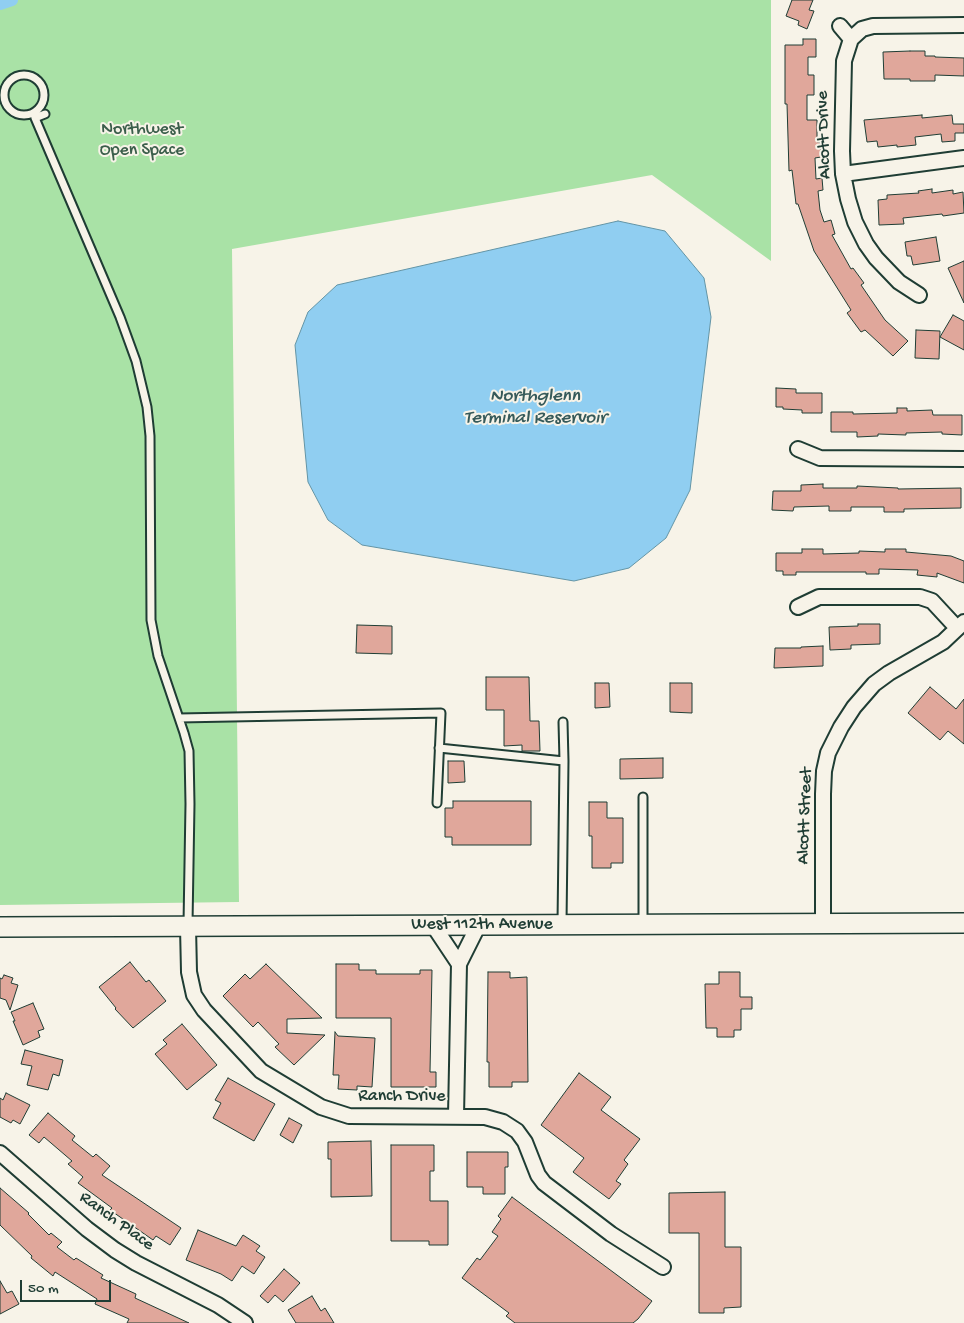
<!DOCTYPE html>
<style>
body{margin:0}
#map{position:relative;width:964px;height:1323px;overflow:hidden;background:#f7f3e8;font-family:"Gochi Hand",sans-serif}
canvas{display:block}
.scale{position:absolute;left:20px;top:1280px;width:91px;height:22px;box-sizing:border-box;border:2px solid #1f3d34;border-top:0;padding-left:6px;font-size:15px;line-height:18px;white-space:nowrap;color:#1f3d34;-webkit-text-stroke:4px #f7f3e8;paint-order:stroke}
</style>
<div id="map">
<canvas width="964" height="1323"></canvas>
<div class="scale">50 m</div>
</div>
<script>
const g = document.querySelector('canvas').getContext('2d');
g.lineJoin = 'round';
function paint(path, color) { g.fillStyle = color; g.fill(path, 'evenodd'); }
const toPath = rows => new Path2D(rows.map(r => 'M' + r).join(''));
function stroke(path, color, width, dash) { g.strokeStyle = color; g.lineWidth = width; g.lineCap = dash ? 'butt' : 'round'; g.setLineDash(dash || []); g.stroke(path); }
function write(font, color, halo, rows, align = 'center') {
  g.font = font + ' "Gochi Hand",sans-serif'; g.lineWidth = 4; g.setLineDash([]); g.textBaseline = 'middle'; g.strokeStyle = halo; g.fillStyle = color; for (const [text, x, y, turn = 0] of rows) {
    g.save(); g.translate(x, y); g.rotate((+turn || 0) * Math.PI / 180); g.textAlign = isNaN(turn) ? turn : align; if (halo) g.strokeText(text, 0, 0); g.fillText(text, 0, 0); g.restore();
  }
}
paint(toPath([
 [0,0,771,0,771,261,652,175,232,249,239,902,0,905]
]), '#a9e2a6');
const water = toPath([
 [618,221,665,231,704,278,711,317,690,490,666,538,629,568,574,581,362,545,328,520,308,482,295,345,308,312,337,285,618,221]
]);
paint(water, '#90cef1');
stroke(water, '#6394a5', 1);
stroke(toPath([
 [0,4,12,0]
]), '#90cef1', 12);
const building = toPath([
 [792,0,813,0,809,10,814,11,807,29,798,25,799,21,786,16,792,0],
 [803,39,816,39,816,57,808,57,808,75,814,75,814,95,807,95,807,120,817,120,817,142,820,142,821,157,815,158,816,179,822,178,823,190,818,191,820,210,824,222,831,220,835,234,832,235,851,269,853,268,864,283,861,285,885,320,908,341,893,356,865,330,861,332,847,313,851,310,814,251,798,204,796,204,792,170,789,171,787,104,785,104,785,45,803,45,803,39],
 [910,51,925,51,925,56,935,56,935,57,964,58,964,76,935,75,935,81,910,81,910,79,884,79,883,52,910,51],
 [922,115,922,118,952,115,953,124,964,124,964,133,955,133,955,141,942,142,941,134,915,137,916,145,897,147,897,145,878,147,877,141,867,142,864,120,922,115],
 [932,189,932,193,953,190,953,194,963,192,964,213,943,216,942,214,903,218,904,224,879,225,878,200,887,199,887,195,919,193,918,191,932,189],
 [936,237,940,261,913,265,911,256,907,256,905,242,936,237],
 [964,261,964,303,948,268,964,261],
 [953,315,964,321,964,350,940,337,953,315],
 [916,330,940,331,939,359,915,358,916,330],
 [776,388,796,389,796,393,822,393,822,413,802,413,802,410,783,409,783,407,776,407,776,388],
 [897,408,907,408,907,411,932,410,933,415,962,415,962,435,942,434,942,432,906,433,906,435,878,434,878,436,857,437,857,432,831,432,831,412,853,412,853,414,897,413,897,408],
 [823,484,823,488,857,488,857,486,898,488,898,489,961,488,961,508,904,509,904,512,884,512,884,507,851,507,851,511,829,511,829,506,794,507,793,511,772,510,773,491,801,491,801,485,823,484],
 [802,549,823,549,823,554,859,553,859,551,885,552,885,549,906,549,906,552,951,556,964,561,964,583,937,573,937,577,917,575,918,570,879,569,879,574,866,574,866,572,796,572,796,575,783,575,783,571,776,571,776,553,802,553,802,549],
 [858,624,880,624,880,644,851,645,851,649,830,650,829,627,858,626,858,624],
 [357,625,392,626,392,654,356,653,357,625],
 [823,646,823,666,774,668,775,648,801,648,801,647,823,646],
 [486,677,529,677,530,721,539,721,540,751,522,751,522,745,504,746,504,710,486,710,486,677],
 [595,683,609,683,610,707,595,708,595,683],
 [670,683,692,683,692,713,670,712,670,683],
 [930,687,956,709,964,699,964,744,948,731,940,740,908,713,930,687],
 [663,758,663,778,620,779,620,759,663,758],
 [448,761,464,761,465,782,448,783,448,761],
 [453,801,531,801,531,845,452,845,452,837,445,837,445,808,453,808,453,801],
 [589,802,607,802,607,818,623,818,623,863,611,863,611,868,592,868,592,836,589,836,589,802],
 [130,962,146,982,149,980,166,1001,133,1028,115,1009,116,1008,99,987,130,962],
 [266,964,322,1018,287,1019,287,1033,325,1035,294,1065,275,1047,279,1044,258,1022,253,1027,223,996,245,974,250,979,266,964],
 [336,964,359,964,359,970,376,970,376,974,420,974,420,970,432,970,430,1072,436,1072,436,1087,391,1087,391,1018,336,1018,336,964],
 [488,972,510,972,510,978,527,977,528,1082,512,1082,512,1087,489,1087,489,1062,487,1062,488,972],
 [719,972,740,972,740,997,752,997,752,1009,741,1009,741,1030,734,1030,734,1037,717,1037,717,1028,706,1028,705,984,719,984,719,972],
 [4,975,13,978,11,983,18,985,10,1010,6,1000,0,998,0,978,2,979,4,975],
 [33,1003,44,1029,38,1031,40,1037,23,1045,13,1021,15,1021,11,1012,33,1003],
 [182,1024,217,1065,187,1090,155,1054,167,1044,163,1040,182,1024],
 [335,1032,338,1036,375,1038,372,1087,357,1086,357,1090,338,1089,339,1075,333,1075,335,1032],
 [25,1050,63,1060,59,1076,53,1074,48,1090,27,1085,32,1066,21,1064,25,1050],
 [579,1073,611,1097,601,1110,640,1139,624,1160,628,1164,616,1181,621,1184,609,1199,573,1172,584,1158,541,1125,579,1073],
 [228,1078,275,1104,254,1141,213,1118,221,1103,215,1100,228,1078],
 [6,1093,30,1105,20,1124,13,1120,11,1123,0,1117,0,1098,3,1100,6,1093],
 [48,1113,75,1136,72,1140,93,1157,96,1154,110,1166,102,1175,181,1228,170,1245,156,1236,153,1240,110,1210,112,1208,78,1183,83,1177,68,1164,72,1161,44,1137,39,1143,29,1135,48,1113],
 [289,1118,302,1125,293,1143,280,1135,289,1118],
 [371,1141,372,1196,331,1197,331,1159,328,1159,328,1142,371,1141],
 [391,1145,434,1145,434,1171,430,1171,430,1201,448,1201,448,1245,429,1245,429,1241,391,1241,391,1145],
 [467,1152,508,1152,508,1167,505,1167,505,1194,483,1194,483,1187,467,1187,467,1152],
 [0,1188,29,1213,28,1214,49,1235,51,1233,62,1242,57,1247,74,1260,76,1258,103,1275,101,1278,136,1294,135,1298,189,1323,127,1323,129,1319,95,1304,97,1299,55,1272,53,1276,31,1258,32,1256,0,1225,0,1188],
 [725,1192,725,1247,741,1247,741,1307,724,1308,724,1313,699,1313,699,1233,669,1233,669,1193,725,1192],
 [512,1197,652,1301,638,1319,633,1323,515,1323,506,1316,509,1313,462,1278,477,1258,480,1260,498,1236,492,1232,501,1219,498,1216,512,1197],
 [198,1230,236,1246,243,1235,260,1246,256,1251,265,1257,254,1274,242,1266,232,1281,221,1274,186,1260,198,1230],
 [284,1269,300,1283,283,1302,275,1295,268,1303,260,1296,284,1269],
 [0,1281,7,1293,12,1291,19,1304,0,1314,0,1281],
 [312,1296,321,1311,325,1308,334,1323,296,1323,288,1310,312,1296]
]);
paint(building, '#e0a79b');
stroke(building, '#1f3d34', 1);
const service = toPath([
 '4 95a20 20 0 1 1 40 0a20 20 0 1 1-40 0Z',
 [45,114,35,118,120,317,136,361,147,407,150,436,151,620,158,656,184,733,189,751,190,804,188,924],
 [179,718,441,713,437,803],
 [439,748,564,761,563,722],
 [643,797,643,924],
 [562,923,564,761]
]);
const minor = toPath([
 [840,26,851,39],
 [843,174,964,158],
 [919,295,899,282,876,258,866,244,855,222,848,199,843,174,842,151,844,61,851,39,862,29,873,26,964,25],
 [798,449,820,458,964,459],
 [798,607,819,597,920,597,932,601,957,628],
 [823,924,823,794,824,771,828,753,841,727,854,707,874,684,889,673,943,642,964,622],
 [433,925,459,964],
 [188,927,189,972,194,995,204,1010,261,1071,321,1107,349,1116,485,1117,503,1122,517,1131,525,1142,538,1175,544,1183,611,1234,663,1267],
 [456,1116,459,964,479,924],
 [0,1153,87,1229,115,1250,136,1263,218,1305,245,1323]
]);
const secondary = toPath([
 [0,927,964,923]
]);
stroke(service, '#1f3d34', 11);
stroke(minor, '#1f3d34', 18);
stroke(secondary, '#1f3d34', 22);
stroke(service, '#f7f3e8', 7);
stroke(minor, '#f7f3e8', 14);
stroke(secondary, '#f7f3e8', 19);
write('18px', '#3b5e4b', '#f7f3e8', [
 ["Northwest",142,130],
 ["Open Space",142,151]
]);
write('18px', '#1f3d34', '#f7f3e8', [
 ["Alcott Drive",825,135,-92],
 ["Alcott Street",806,816,-88],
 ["West 112th Avenue",482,925],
 ["Ranch Drive",402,1097],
 ["Ranch Place",116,1222,36]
]);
write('italic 19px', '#365a5a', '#f7f3e8', [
 ["Northglenn",535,397],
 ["Terminal Reservoir",535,419]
]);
</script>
